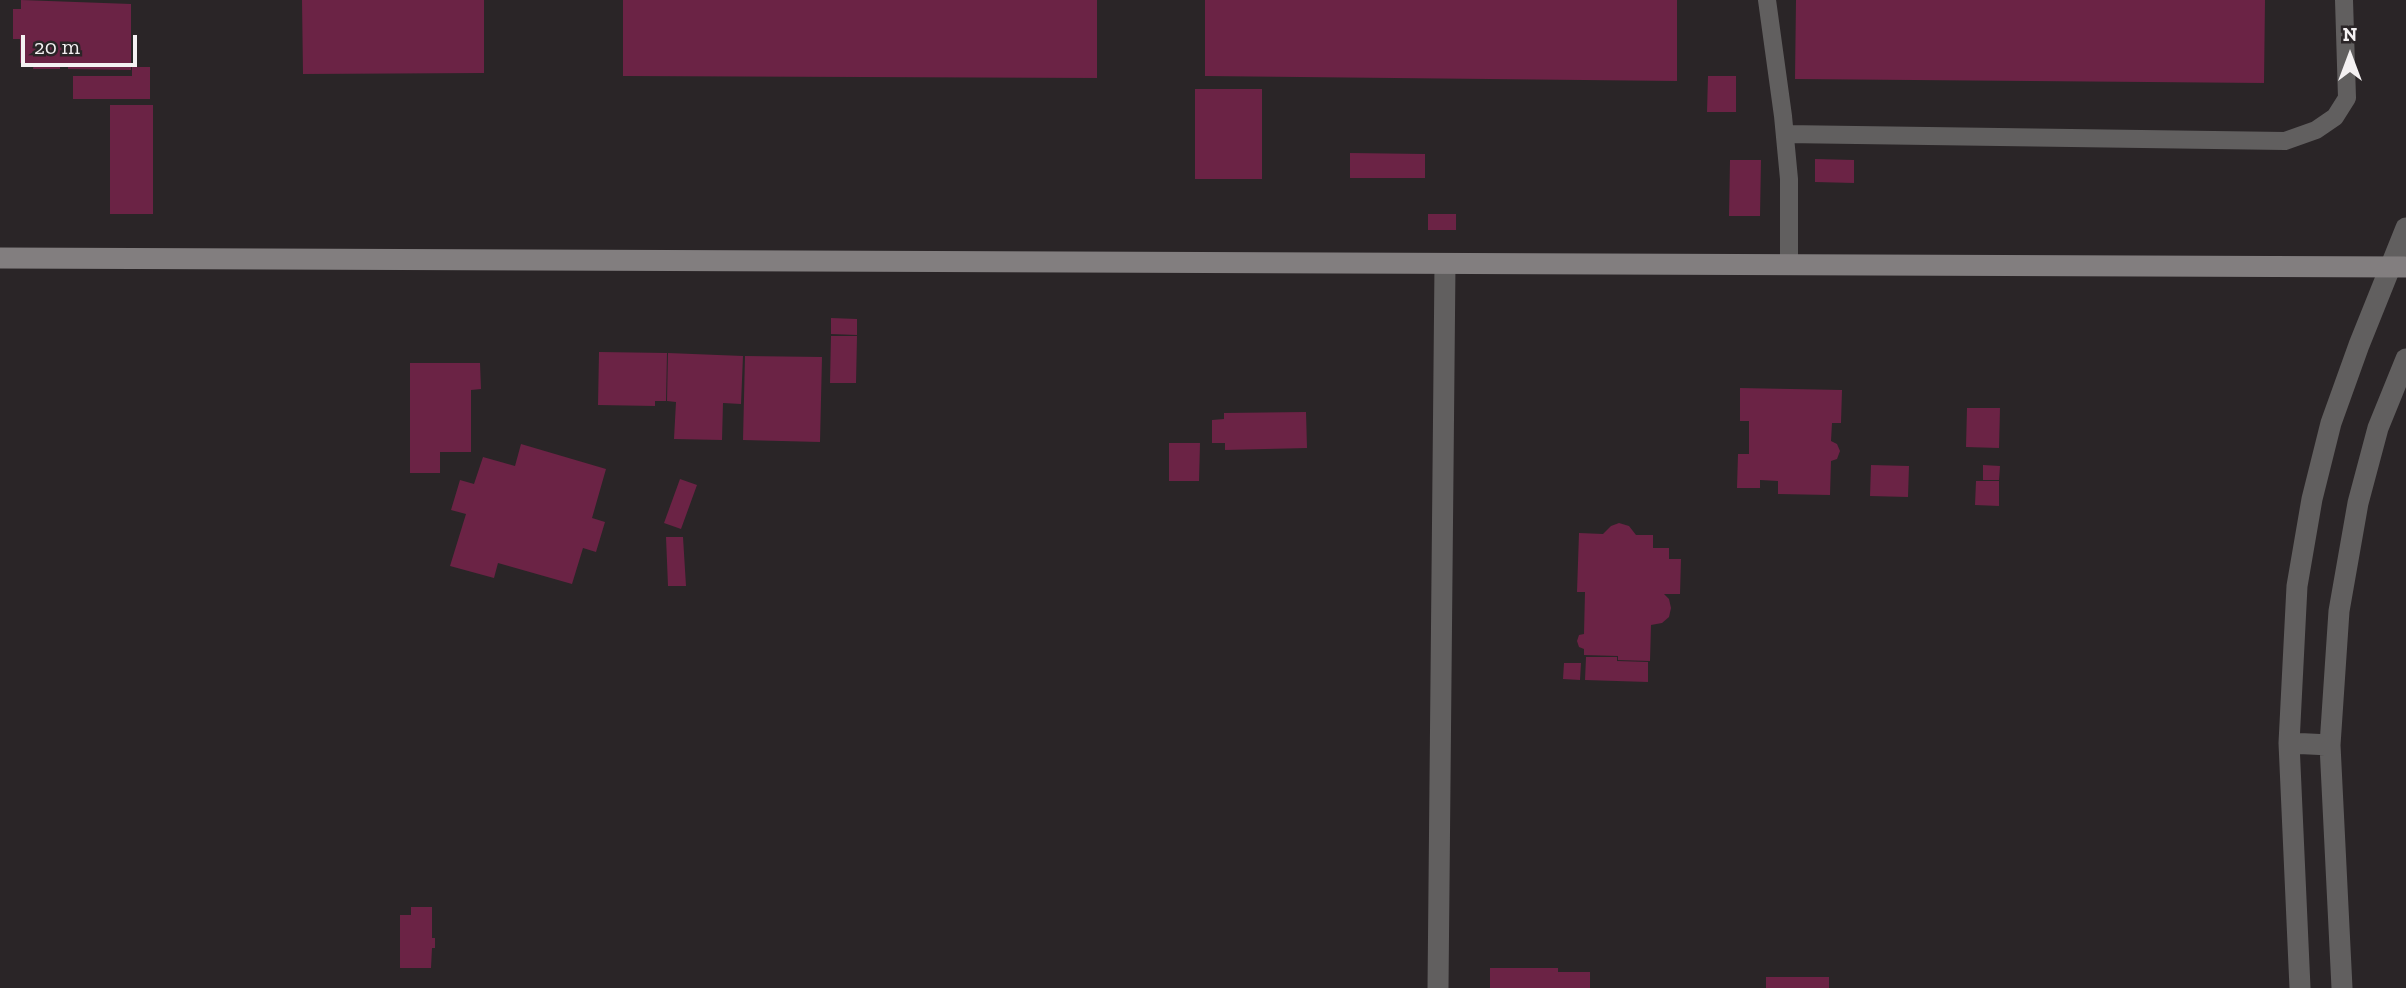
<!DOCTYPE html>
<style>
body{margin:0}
#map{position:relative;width:2406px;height:988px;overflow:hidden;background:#2a2527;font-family:"Zilla Slab",serif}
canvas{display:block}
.north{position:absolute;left:2315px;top:21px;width:70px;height:70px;-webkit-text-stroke:5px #2a2527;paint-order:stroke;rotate:0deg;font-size:19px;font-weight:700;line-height:28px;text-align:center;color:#f4f1f2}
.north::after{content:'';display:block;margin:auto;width:24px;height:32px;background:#f4f1f2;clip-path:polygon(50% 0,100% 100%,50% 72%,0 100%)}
.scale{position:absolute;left:21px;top:35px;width:116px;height:32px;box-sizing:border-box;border:4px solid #f4f1f2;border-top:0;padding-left:9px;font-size:21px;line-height:24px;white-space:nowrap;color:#f4f1f2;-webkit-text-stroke:5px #2a2527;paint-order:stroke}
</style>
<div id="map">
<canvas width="2406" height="988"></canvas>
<div class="north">N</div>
<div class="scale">20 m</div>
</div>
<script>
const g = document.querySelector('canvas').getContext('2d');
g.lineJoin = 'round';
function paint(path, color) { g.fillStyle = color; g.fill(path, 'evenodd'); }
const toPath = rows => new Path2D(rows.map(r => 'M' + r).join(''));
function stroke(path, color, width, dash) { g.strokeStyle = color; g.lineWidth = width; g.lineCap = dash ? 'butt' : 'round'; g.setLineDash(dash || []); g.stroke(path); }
paint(toPath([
 [21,0,131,4,131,70,68,69,68,63,60,63,60,69,33,69,34,63,20,63,20,39,13,39,13,9,21,9],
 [302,0,484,0,484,73,303,74],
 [623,0,1097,0,1097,78,623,76],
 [1205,0,1677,0,1677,81,1205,76],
 [1796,0,2265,0,2264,83,1795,79],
 [132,67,150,67,150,99,73,99,73,76,132,76],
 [1708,76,1736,76,1736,112,1707,112],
 [1195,89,1262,89,1262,179,1195,179],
 [110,105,153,105,153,214,110,214],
 [1350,153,1425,154,1425,178,1350,178],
 [1815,159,1854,160,1854,183,1815,182],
 [1730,160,1761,160,1760,216,1729,216],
 [1428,214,1456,214,1456,230,1428,230],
 [831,318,857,319,857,335,831,334],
 [831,336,857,336,856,383,830,383],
 [599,352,667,353,666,401,655,401,655,406,598,405],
 [668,353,743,356,741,404,723,403,722,440,674,439,676,402,667,401],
 [745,356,822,357,820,442,743,440],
 [410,363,480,363,481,389,471,390,471,452,440,452,440,473,410,473],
 [1740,388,1842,390,1841,423,1832,423,1831,441,1837,444,1840,451,1837,459,1831,461,1830,495,1778,494,1778,481,1760,480,1760,488,1737,488,1738,454,1749,454,1749,421,1740,421],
 [1967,408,2000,408,1999,448,1966,447],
 [1306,412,1307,448,1225,450,1225,443,1212,443,1212,420,1224,419,1224,413],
 [1169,443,1200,443,1199,481,1169,481],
 [521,444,606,469,592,518,605,522,596,552,583,548,572,584,498,563,494,578,450,566,466,514,451,510,460,480,474,484,483,457,515,466],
 [1871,465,1909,466,1908,497,1870,496],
 [1983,465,2000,466,1999,480,1983,480],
 [680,479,697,485,681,529,664,523],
 [1976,481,1999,481,1999,506,1975,505],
 [1619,523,1629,526,1636,535,1653,535,1653,548,1669,548,1669,559,1681,559,1680,594,1664,594,1669,599,1671,608,1669,617,1662,623,1651,625,1650,661,1618,660,1618,656,1584,655,1584,649,1579,647,1577,641,1579,635,1584,634,1585,592,1577,592,1579,533,1603,534,1611,526],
 [666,537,683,537,686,586,668,586],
 [1586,657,1617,657,1617,661,1648,662,1648,682,1585,680],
 [1564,663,1581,663,1580,680,1563,679],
 [411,907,432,907,432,938,435,938,435,948,432,948,431,968,400,968,400,915,411,915],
 [1490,968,1558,968,1558,972,1590,972,1590,988,1490,988],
 [1766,977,1829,977,1829,988,1766,988]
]), '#6b2345');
stroke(toPath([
 [1767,0,1783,116,1789,179,1789,265],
 [1785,134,2285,141,2316,130,2335,117,2347,98,2344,0]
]), '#615f5f', 18);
stroke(toPath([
 [2289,743,2330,745],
 [1438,988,1445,264],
 [2300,988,2289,743,2297,586,2312,499,2331,423,2359,345,2406,228],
 [2342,988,2330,745,2339,611,2358,503,2378,428,2406,359]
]), '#615f5f', 21);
stroke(toPath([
 [0,258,2406,267]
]), '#827e7f', 21);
</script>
